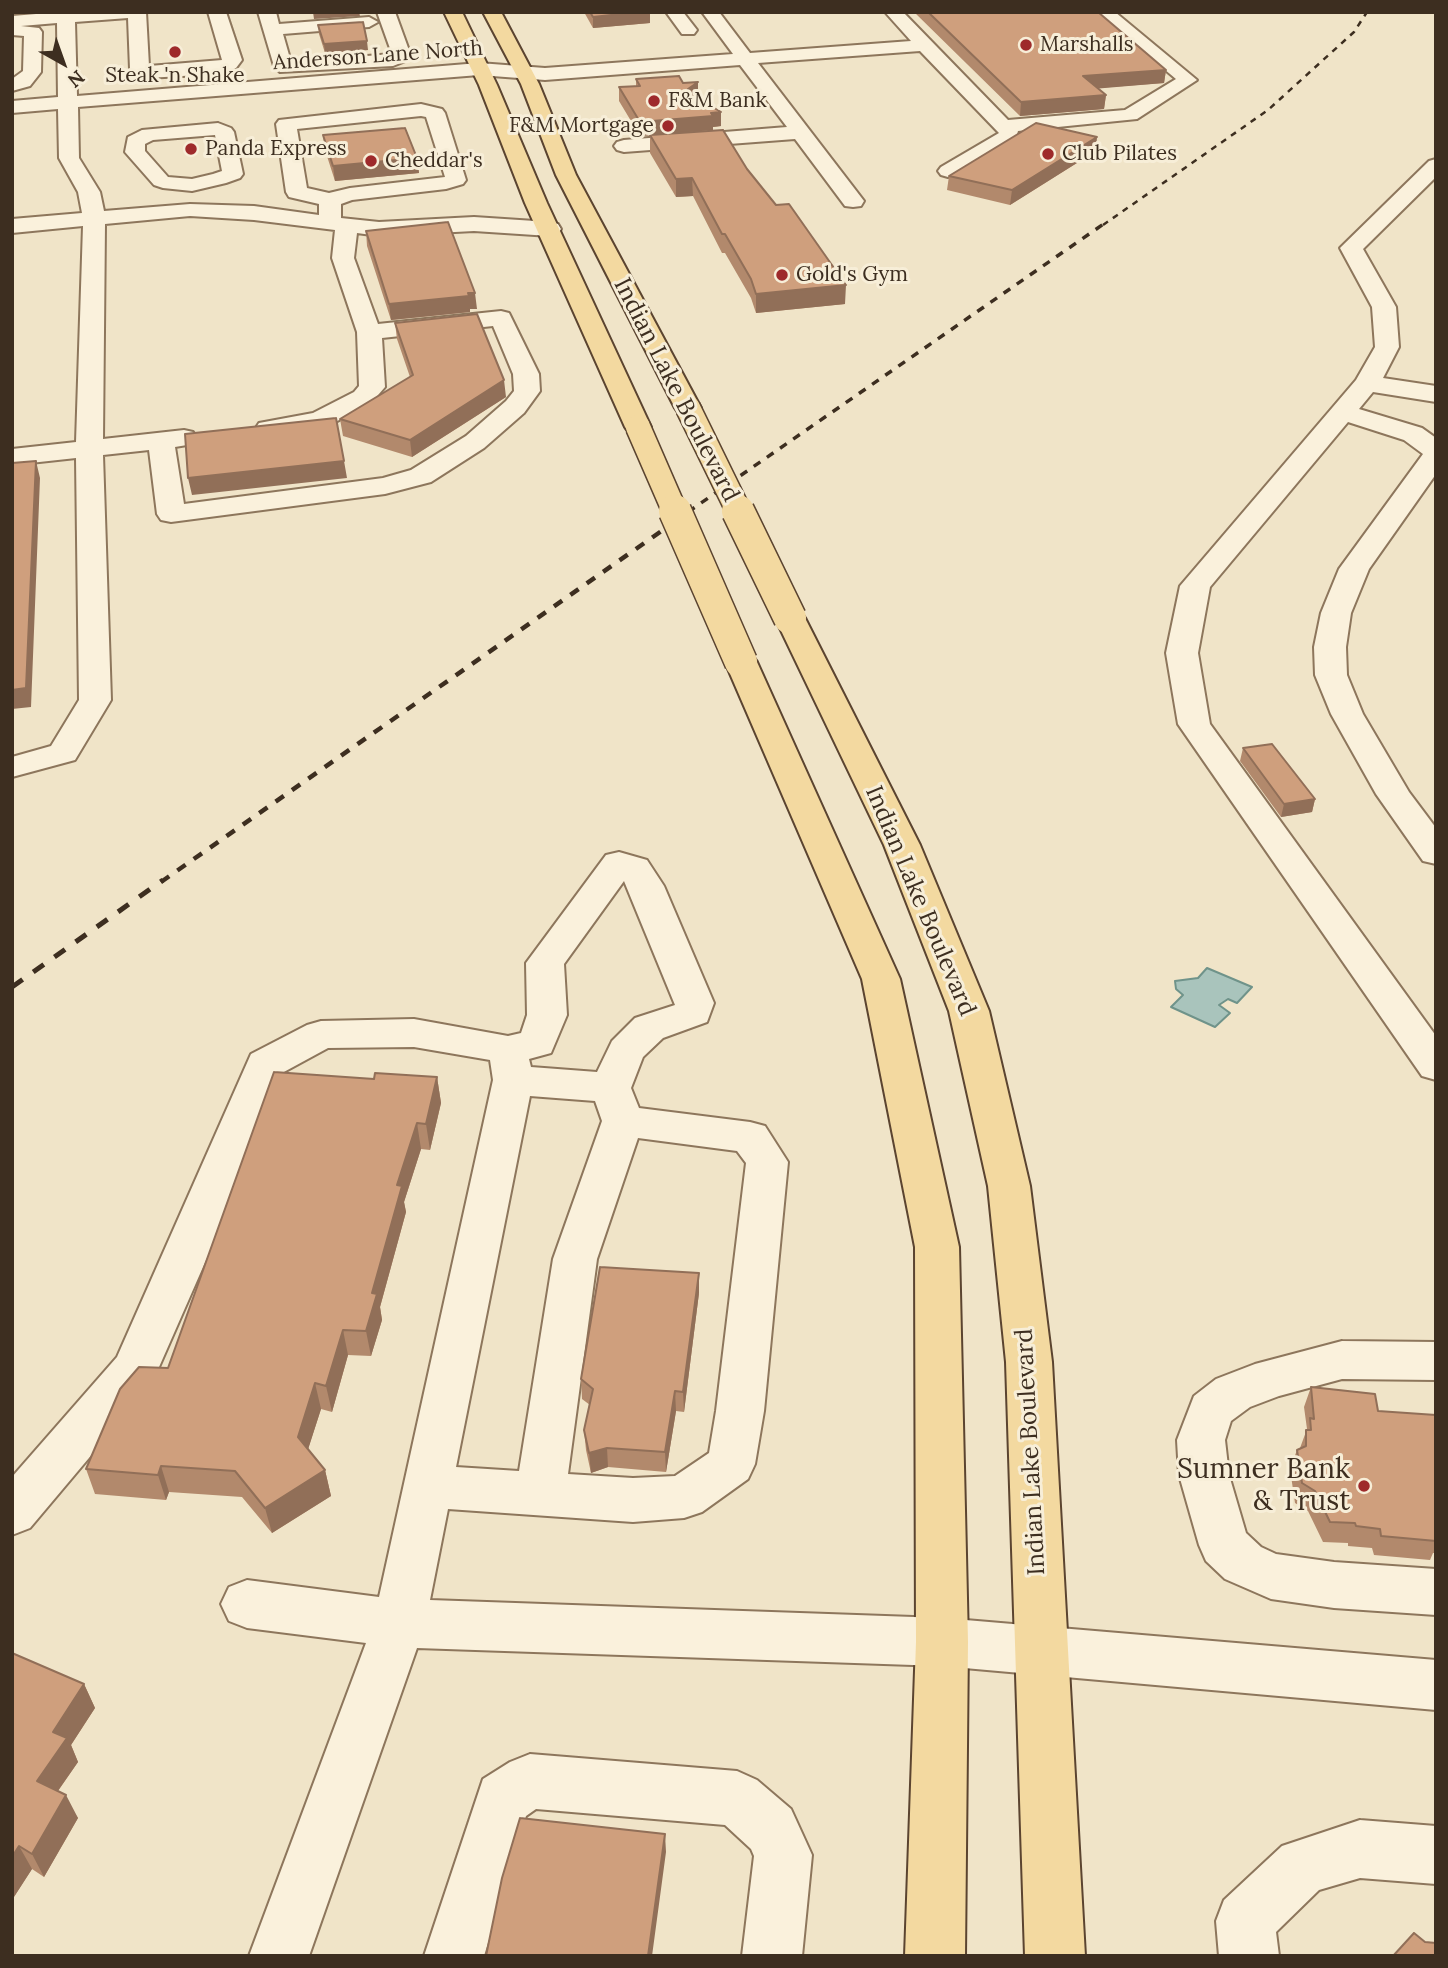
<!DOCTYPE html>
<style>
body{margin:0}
#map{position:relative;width:1448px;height:1968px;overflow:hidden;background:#f0e4c8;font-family:Lora,serif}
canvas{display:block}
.frame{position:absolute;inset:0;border:14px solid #3d2e20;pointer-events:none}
.north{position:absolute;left:28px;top:28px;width:70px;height:70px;-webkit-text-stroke:5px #f7eed8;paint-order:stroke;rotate:140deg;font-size:19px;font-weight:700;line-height:28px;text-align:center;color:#3d2e20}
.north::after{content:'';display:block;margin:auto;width:24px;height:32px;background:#3d2e20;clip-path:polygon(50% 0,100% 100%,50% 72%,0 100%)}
</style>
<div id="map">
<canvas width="1448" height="1968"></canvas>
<div class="frame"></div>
<div class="north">N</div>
</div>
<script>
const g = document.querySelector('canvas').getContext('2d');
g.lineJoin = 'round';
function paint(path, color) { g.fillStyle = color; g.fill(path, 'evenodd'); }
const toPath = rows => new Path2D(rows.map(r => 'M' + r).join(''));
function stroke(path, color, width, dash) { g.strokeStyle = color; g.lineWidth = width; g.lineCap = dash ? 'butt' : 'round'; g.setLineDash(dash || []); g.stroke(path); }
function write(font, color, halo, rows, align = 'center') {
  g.font = font + ' Lora,serif'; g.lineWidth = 6; g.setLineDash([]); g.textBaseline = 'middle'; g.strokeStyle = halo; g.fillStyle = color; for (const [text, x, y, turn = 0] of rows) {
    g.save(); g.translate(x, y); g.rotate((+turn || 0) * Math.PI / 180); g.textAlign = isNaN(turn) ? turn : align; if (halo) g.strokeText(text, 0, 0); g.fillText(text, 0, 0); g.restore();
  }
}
const water = toPath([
 [1207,968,1252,987,1237,1003,1228,999,1219,1005,1230,1013,1215,1027,1171,1007,1183,995,1176,989,1175,981,1198,978,1207,968]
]);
paint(water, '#a9c4bc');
stroke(water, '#6f938a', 2);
const minor = toPath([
 [60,12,146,12,149,66,222,60,208,12,226,12,242,60,236,68,217,74,147,78,132,73,130,69,128,18,75,22,77,96,479,63,545,68,733,54,702,12,719,12,750,53,911,41,885,12,903,12,1008,120,1125,110,1176,79,1096,12,1115,12,1197,80,1137,119,1018,131,1015,141,948,177,941,175,938,171,941,167,999,133,920,51,758,63,864,201,861,206,853,207,845,206,795,139,624,152,617,150,614,146,617,142,624,140,787,127,740,65,545,80,479,75,78,107,79,158,100,192,104,211,190,204,254,206,319,215,319,204,289,197,286,192,276,124,279,120,421,104,442,109,445,113,466,180,463,184,446,189,352,200,341,204,341,218,379,222,474,217,550,222,558,224,561,229,558,234,550,236,474,231,379,236,357,233,354,258,378,324,501,311,509,313,539,374,540,391,524,413,484,448,431,482,385,494,171,522,161,520,157,514,149,450,103,455,111,700,75,760,12,777,12,757,51,746,79,700,76,458,12,465,12,449,76,442,83,226,12,233,12,219,82,213,78,192,59,158,58,109,12,113,12,101,58,97,57,23,21,26,39,28,42,32,41,72,30,86,12,91,12,79,23,71,24,36,12,35,12,16,60,12],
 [421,116,426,117,445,177,350,188,329,193,307,188,297,129,421,116],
 [190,216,254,220,335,230,332,258,357,332,359,386,354,392,313,413,259,423,255,429,259,435,268,437,330,425,372,402,385,387,382,338,493,326,513,374,514,391,506,401,466,436,411,470,383,478,184,504,175,447,193,444,197,438,193,432,184,430,103,439,105,224,190,216],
 [258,12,276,12,279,24,369,17,378,22,369,27,283,34,291,62,392,54,377,12,395,12,411,56,408,60,393,66,280,72,274,66,258,12],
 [666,12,683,12,697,30,694,34,682,34,666,12],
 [218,123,231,128,234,132,243,174,240,178,226,183,192,191,163,188,154,185,125,152,128,137,142,130,218,123],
 [215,135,222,171,213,174,192,179,168,177,145,151,145,144,153,140,215,135],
 [1436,159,1436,177,1363,249,1396,307,1399,347,1383,378,1436,386,1436,402,1373,392,1359,409,1422,428,1436,438,1436,474,1369,569,1351,613,1346,647,1347,675,1363,714,1409,792,1436,828,1436,864,1423,861,1376,794,1331,714,1315,675,1314,647,1321,613,1339,569,1423,454,1404,440,1348,422,1210,587,1198,653,1210,724,1436,1036,1436,1080,1422,1076,1178,724,1166,653,1180,586,1356,380,1375,347,1372,307,1340,248,1429,161,1436,159],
 [619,852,647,860,664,886,714,1003,707,1022,663,1038,643,1057,631,1088,639,1108,750,1122,765,1126,788,1162,764,1411,755,1464,748,1479,702,1512,684,1518,633,1522,448,1509,430,1600,942,1618,1436,1660,1436,1710,942,1666,417,1648,309,1956,249,1956,366,1643,247,1628,229,1621,221,1604,229,1587,247,1580,379,1597,493,1080,490,1060,414,1047,328,1048,282,1073,221,1226,152,1383,30,1528,12,1535,12,1477,117,1357,251,1054,307,1025,321,1021,414,1019,508,1036,521,1033,527,1015,526,963,606,855,619,852],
 [624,881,675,1005,635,1018,612,1041,597,1072,531,1067,529,1059,551,1053,567,1015,564,964,624,881],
 [530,1096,595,1101,602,1121,553,1259,519,1471,456,1467,530,1096],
 [638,1138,737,1151,746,1163,716,1411,709,1453,675,1476,633,1478,568,1474,597,1259,638,1138],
 [1342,1341,1436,1342,1436,1380,1342,1379,1279,1396,1250,1407,1231,1421,1225,1440,1229,1475,1246,1533,1261,1547,1276,1554,1334,1562,1436,1569,1436,1615,1334,1608,1271,1599,1225,1579,1206,1561,1199,1545,1179,1475,1177,1440,1194,1396,1216,1379,1255,1364,1342,1341],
 [530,1754,737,1771,757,1780,791,1809,812,1855,802,1956,742,1956,754,1856,751,1849,725,1825,536,1809,526,1816,484,1956,424,1956,483,1779,510,1762,530,1754],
 [1360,1820,1436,1826,1436,1884,1360,1878,1319,1890,1276,1932,1279,1956,1219,1956,1216,1921,1224,1900,1282,1846,1360,1820]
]);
const major = toPath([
 [444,12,462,12,497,85,547,203,651,427,647,433,638,435,629,433,625,427,525,203,479,85,444,12],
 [483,12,501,12,539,84,576,175,701,408,697,414,688,416,679,414,675,408,556,175,521,84,483,12],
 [790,609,801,612,805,618,920,845,989,1011,1030,1186,1052,1362,1085,1956,1025,1956,1006,1362,988,1186,949,1011,884,845,775,618,779,612,790,609],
 [741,653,752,655,757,662,900,979,959,1247,968,1642,965,1956,905,1956,916,1642,915,1247,862,979,725,662,730,655,741,653]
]);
stroke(minor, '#8d765c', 4);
stroke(major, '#5b4430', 4);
paint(minor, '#faf1dc');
paint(major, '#f3d9a0');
stroke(toPath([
 [1103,225,1268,110,1354,32,1367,12]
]), '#3d2e20', 2.5, [6, 6]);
stroke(toPath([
 [688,512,1105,223]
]), '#3d2e20', 3.5, [8, 8]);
stroke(toPath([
 [161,882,690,511]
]), '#3d2e20', 4.5, [10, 10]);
stroke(toPath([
 [12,987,163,880]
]), '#3d2e20', 5, [13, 13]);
const majorBridgeFar1 = toPath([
 [688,408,739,512],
 [638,427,675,512]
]);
const majorBridge = toPath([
 [675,511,741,662],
 [738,511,790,618]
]);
stroke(majorBridgeFar1, '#5b4430', 27, []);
stroke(majorBridge, '#5b4430', 35, []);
stroke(majorBridgeFar1, '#f3d9a0', 24);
stroke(majorBridge, '#f3d9a0', 32);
paint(toPath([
 [584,12,650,12,650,23,593,28],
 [914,12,1098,12,1166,70,1164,83,1098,88,1106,95,1104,109,1020,116],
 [318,25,368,50,325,53,319,34],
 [636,79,683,83,698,96,696,97,721,126,713,127,713,130,640,136,619,101,619,87,636,86],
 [323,135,417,158,419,173,335,181,325,150],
 [650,135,845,304,756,313,751,298,725,253,722,253,693,196,676,197,650,153],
 [1096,151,1010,205,947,190,949,176],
 [366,231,477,309,470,309,470,312,391,320,367,246],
 [395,323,506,397,412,457,343,436,340,419,410,377,397,339],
 [1243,748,1315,799,1312,812,1281,817,1240,761],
 [437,1077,441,1103,430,1150,421,1149,404,1202,406,1212,380,1307,382,1320,371,1356,348,1355,332,1412,321,1409,308,1449,325,1470,331,1496,272,1533,242,1497,169,1492,166,1500,95,1494,86,1469,168,1368],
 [699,1293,684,1412,676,1411,666,1472,608,1467,591,1473,586,1450,584,1430,590,1405,582,1399,581,1379],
 [1311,1387,1378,1411,1436,1415,1436,1553,1433,1553,1430,1560,1374,1555,1372,1548,1348,1546,1348,1543,1323,1542,1308,1511,1295,1503,1290,1469,1297,1450,1300,1448,1307,1429,1304,1407],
 [12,1653,84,1684,95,1708,71,1745,78,1762,58,1791,78,1818,44,1877,32,1869,12,1900]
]), '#b2896c');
paint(toPath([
 [313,12,359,12,360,16,314,19],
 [638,12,650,12,650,23,593,28,593,17],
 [367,41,368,50,325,53,324,44],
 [1166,70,1164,83,1081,90,1083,76],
 [698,82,698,96,688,102,688,89],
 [1106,95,1104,109,1020,116,1021,102],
 [721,112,721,126,713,127,713,130,640,136,640,122],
 [1097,137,1096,151,1010,205,1012,190],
 [417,158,419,173,335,181,333,166],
 [692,178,693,196,676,197,676,179],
 [846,285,845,304,756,313,756,294],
 [475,293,477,309,470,309,470,312,391,320,389,304],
 [504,380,506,397,412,457,410,440],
 [36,461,40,478,31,707,12,709,12,690],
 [344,461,347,478,192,495,188,478],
 [1315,799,1312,812,1281,817,1284,804],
 [437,1077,441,1103,430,1150,426,1124],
 [417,1123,421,1149,404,1202,406,1212,380,1307,382,1320,371,1356,366,1331,372,1293,397,1185],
 [699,1273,699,1293,684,1412,683,1392],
 [343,1330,348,1355,332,1412,326,1386],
 [315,1383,321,1409,304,1462,298,1437],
 [675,1391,676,1411,666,1472,665,1452],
 [607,1448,608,1467,591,1473,589,1453],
 [161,1466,169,1492,166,1500,158,1475],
 [325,1470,331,1496,272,1533,265,1508],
 [84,1684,95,1708,71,1745,78,1762,48,1805,37,1781,53,1732],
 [66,1795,78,1818,44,1877,32,1854],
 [665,1834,666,1852,652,1956,648,1956],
 [19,1846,32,1869,12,1900,12,1857]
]), '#916f58');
const building = toPath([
 [590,12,638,12,593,17,590,12],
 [928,12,1098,12,1166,70,1083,76,1106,95,1021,102,928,12],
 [363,22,367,41,324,44,318,25,363,22],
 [679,76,683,83,698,82,688,89,692,95,721,112,711,113,713,116,640,122,619,87,640,86,636,79,679,76],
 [1036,123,1097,137,1012,190,949,176,1036,123],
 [405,128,417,158,333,166,323,135,405,128],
 [723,130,747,169,776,205,789,204,846,285,756,294,751,279,725,234,722,234,692,178,676,179,650,135,723,130],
 [448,222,475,293,468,293,469,296,389,304,366,231,448,222],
 [477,314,504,380,410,440,340,419,413,375,395,323,477,314],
 [336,418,344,461,188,478,185,434,336,418],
 [36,461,26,688,12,690,12,463,36,461],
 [1272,744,1315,799,1284,804,1243,748,1272,744],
 [274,1072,374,1079,375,1073,437,1077,426,1124,417,1123,397,1185,402,1186,372,1293,377,1294,366,1331,343,1330,326,1386,315,1383,298,1437,325,1470,265,1508,235,1471,161,1466,158,1475,86,1469,120,1389,139,1367,168,1368,274,1072],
 [600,1267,699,1273,683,1392,675,1391,665,1452,607,1448,589,1453,584,1430,593,1389,581,1379,600,1267],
 [1311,1387,1375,1394,1378,1411,1436,1415,1436,1541,1381,1536,1380,1529,1356,1526,1355,1523,1330,1522,1315,1491,1302,1483,1297,1450,1306,1446,1306,1430,1311,1430,1310,1418,1314,1419,1311,1387],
 [12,1653,84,1684,53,1732,67,1738,37,1781,66,1795,32,1854,19,1846,12,1857,12,1653],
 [520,1818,665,1834,648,1956,486,1956,502,1878,520,1818],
 [1414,1933,1425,1942,1436,1943,1436,1956,1393,1956,1414,1933]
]);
paint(building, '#cf9f7d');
stroke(building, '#916f58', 2);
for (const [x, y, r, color] of [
 [1026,45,7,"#9e2a2b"],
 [175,52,7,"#9e2a2b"],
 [654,101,7,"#9e2a2b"],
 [668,126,7,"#9e2a2b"],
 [191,149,7,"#9e2a2b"],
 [1048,154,7,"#9e2a2b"],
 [371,161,7,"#9e2a2b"],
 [782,275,7,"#9e2a2b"],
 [1364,1486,7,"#9e2a2b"]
]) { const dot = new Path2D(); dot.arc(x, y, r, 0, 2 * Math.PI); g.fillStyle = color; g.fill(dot); stroke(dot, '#f7eed8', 2.5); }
write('21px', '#3d2e20', '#f7eed8', [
 ["Marshalls",1040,45],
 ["Steak 'n Shake",175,76,"center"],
 ["F&M Bank",668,101],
 ["F&M Mortgage",654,126,"right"],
 ["Panda Express",205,149],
 ["Club Pilates",1062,154],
 ["Cheddar's",385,161],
 ["Gold's Gym",796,275]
], 'left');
write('21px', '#3d2e20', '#f7eed8', [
 ["Anderson Lane North",378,56,-4]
]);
write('24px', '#3d2e20', '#f7eed8', [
 ["Indian Lake Boulevard",676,390,63],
 ["Indian Lake Boulevard",920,901,67],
 ["Indian Lake Boulevard",1031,1452,-93]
]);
write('28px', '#3d2e20', '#f7eed8', [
 ["Sumner Bank",1350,1470],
 ["& Trust",1350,1502]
], 'right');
</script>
